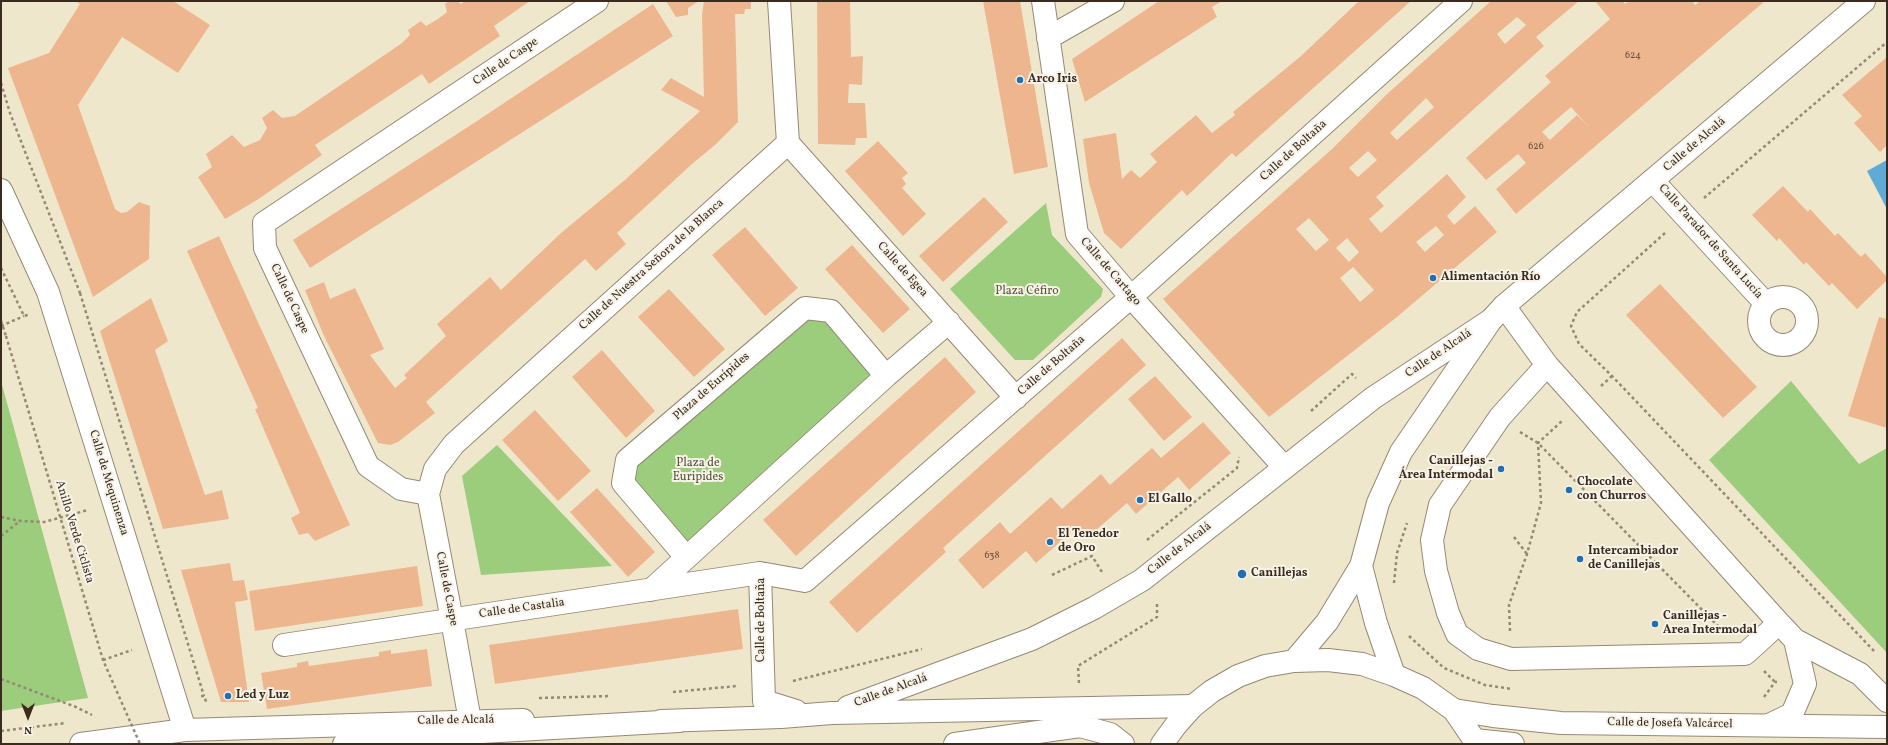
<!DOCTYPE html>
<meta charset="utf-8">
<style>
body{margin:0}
#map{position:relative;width:1888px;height:745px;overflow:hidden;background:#efe7cc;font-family:Vollkorn,serif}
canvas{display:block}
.frame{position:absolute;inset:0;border:2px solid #3b2a1e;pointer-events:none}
.north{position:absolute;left:8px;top:697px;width:40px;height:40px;-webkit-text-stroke:3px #f7f3e8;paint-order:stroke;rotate:180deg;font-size:11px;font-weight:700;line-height:16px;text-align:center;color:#3b2a1e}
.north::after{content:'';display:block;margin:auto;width:14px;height:18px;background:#3b2a1e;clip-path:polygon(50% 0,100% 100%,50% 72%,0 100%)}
</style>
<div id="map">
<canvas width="1888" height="745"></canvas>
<div class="frame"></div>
<div class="north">N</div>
</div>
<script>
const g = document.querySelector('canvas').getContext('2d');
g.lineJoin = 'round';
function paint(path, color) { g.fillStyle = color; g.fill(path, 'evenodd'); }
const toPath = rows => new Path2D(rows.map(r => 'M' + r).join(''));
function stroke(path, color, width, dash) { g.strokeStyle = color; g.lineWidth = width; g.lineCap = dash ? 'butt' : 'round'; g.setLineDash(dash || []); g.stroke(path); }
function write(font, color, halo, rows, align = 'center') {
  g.font = font + ' Vollkorn,serif'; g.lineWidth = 4; g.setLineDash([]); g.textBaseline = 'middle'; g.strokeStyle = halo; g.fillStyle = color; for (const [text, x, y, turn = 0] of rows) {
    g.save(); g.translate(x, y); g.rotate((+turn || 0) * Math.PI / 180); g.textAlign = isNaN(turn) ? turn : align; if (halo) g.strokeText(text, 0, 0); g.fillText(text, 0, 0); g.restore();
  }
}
paint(toPath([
 [1046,203,1052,235,1103,289,1101,297,1033,360,1015,360,950,289],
 [806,314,830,318,878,373,685,549,631,482,633,461],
 [1,381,88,698,1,711],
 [1791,381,1859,464,1887,448,1887,653,1709,460],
 [497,445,612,566,481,575,462,476]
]), '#9bcd7d');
paint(toPath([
 [1887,160,1887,209,1867,171]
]), '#5faad7');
paint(toPath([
 [75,1,173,1,210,25,178,73,122,37,78,105,115,209,121,213,127,212,139,202,150,206,149,259,93,297,8,68,49,53,80,4],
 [449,1,458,1,461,4,465,1,530,1,494,26,500,36,429,84,422,74,351,121,315,145,322,155,257,200,225,219,198,177,212,167,206,154,232,135,244,147,260,140,267,128,262,118,273,110,282,118,295,116,402,43,410,35,408,30,421,21,426,26,438,19,447,12,445,4],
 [666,1,699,1,688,8,688,15,676,17],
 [704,1,751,1,751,9,745,9,744,14,735,14,738,122,715,145,692,164,617,233,626,244,596,271,585,259,426,402,435,413,398,442,390,445,378,443,324,336,305,290,324,282,330,299,355,288,384,349,370,355,395,388,407,378,404,375,446,336,437,324,490,277,501,290,561,233,626,179,700,111,661,90,671,78,704,97,702,15],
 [817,1,850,1,851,57,863,56,862,85,849,84,848,103,865,103,867,138,856,138,855,145,818,144],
 [983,1,1020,1,1048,167,1014,174],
 [1159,1,1222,1,1212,7,1217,17,1085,102,1072,59],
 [1359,1,1411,1,1236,157,1232,153,1187,196,1182,190,1121,249,1104,233,1089,183,1083,139,1116,133,1122,179,1131,170,1140,178,1157,162,1150,154,1196,115,1212,133,1235,115,1233,112,1301,56],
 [1491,1,1579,1,1536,37,1544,46,1376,197,1384,206,1369,219,1381,233,1447,174,1466,197,1447,216,1454,225,1475,206,1497,232,1397,317,1269,417,1163,299,1332,149,1386,95],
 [1517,17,1526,25,1505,44,1497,34],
 [1426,98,1434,107,1397,140,1390,133],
 [1368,151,1377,160,1358,177,1349,168],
 [1309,218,1329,240,1316,251,1296,229],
 [1436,226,1444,235,1425,252,1416,242],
 [1347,238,1359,252,1349,262,1336,248],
 [1353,267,1374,290,1360,302,1340,278],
 [1595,1,1623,1,1625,4,1629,1,1692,1,1695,5,1700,1,1765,1,1516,214,1496,189,1526,163,1518,154,1486,180,1466,158,1551,82,1545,76,1610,19],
 [1571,107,1588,126,1577,115,1550,140,1542,132],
 [653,4,673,36,310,268,293,240,474,123],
 [1887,57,1887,145,1880,152,1854,123,1862,116,1842,95],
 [878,141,908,173,902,178,906,184,902,188,926,214,903,236,845,171],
 [1783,186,1808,212,1810,209,1835,236,1838,233,1861,257,1865,253,1887,277,1887,280,1857,309,1832,283,1829,286,1806,262,1804,265,1779,238,1777,241,1752,215],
 [984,197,1008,222,943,282,919,256],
 [745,227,798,288,765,316,712,255],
 [219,236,350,525,315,541,308,533,299,535,291,518,300,513,255,409,258,408,187,251],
 [852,245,910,309,883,333,825,269],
 [1660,284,1757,387,1723,418,1626,315],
 [669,289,725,349,694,377,638,317],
 [151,298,168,341,155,350,205,495,222,490,229,519,163,529,100,331],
 [1879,317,1887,319,1887,428,1848,416],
 [1122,338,1146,365,943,548,946,552,857,633,829,602],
 [602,350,655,411,626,438,572,377],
 [945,357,976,392,796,556,763,520],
 [1155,376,1192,417,1164,441,1128,399],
 [535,410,591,471,558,501,502,440],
 [1203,422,1231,453,1189,490,1178,477,1136,514,1127,503,1087,538,1077,527,1036,563,1026,551,983,589,958,560,1000,522,1010,534,1051,497,1062,509,1101,474,1110,485,1152,448,1161,458],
 [597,488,655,552,628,577,570,512],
 [230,563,233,581,244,580,248,600,235,602,249,702,221,702,181,570],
 [417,566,423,606,255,631,249,591],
 [738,609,743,649,495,684,489,645],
 [427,649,432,686,267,709,261,673,297,667,297,663,308,661,309,666,379,656,379,652,391,650,391,654]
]), '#eeb68f');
const minor = toPath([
 [1043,1,1077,234,1131,297,1284,467],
 [1048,38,1113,1],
 [788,143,1016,398],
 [1653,181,1766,304],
 [1,190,48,292,185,730],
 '1759 321a24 24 0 1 1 48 0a24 24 0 1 1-48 0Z',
 [1504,306,1547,365,1779,623,1795,640,1860,674,1887,701],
 [1547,365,1500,417,1440,505,1432,540,1436,571,1448,613,1457,634,1478,649,1511,659,1745,654,1779,623],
 [428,494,401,489,368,466,265,248,264,223,597,1],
 [686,557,623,483,627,460,805,308,831,311,886,376],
 [651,590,886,376,949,322],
 [284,645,760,573],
 [848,707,1032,639,1094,608,1142,580,1373,398,1491,320],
 [1454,710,1493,716,1561,723,1887,727],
 [796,711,764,701,760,573,805,581,1131,297,1461,1],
 [470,721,452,620,428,494,435,469,454,444,788,143,779,1],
 [661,721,781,717,832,713,1193,706],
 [1769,725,1792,714,1805,684,1795,640],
 [1474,740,1513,744],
 [81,744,185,730,523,720],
 [955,744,1080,726,1110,734,1123,744]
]);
const major = toPath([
 [1361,566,1376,623,1394,675],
 [1294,661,1327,622,1361,566,1378,503,1401,452,1491,320,1504,306,1864,1],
 [1162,744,1176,725,1193,706,1212,691,1238,676,1265,666,1294,661,1328,660,1362,664,1394,675,1423,688,1454,710,1477,744]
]);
const highway = toPath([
 [344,744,464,733,679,721]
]);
stroke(minor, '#958875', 24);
stroke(major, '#958875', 24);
stroke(highway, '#958875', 24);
stroke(toPath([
 [1,83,10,113,80,293,78,293],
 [1704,198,1887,42],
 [1665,233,1577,312,1571,326,1579,344,1612,376,1874,651],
 [1,268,24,316,28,315],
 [80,293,204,696],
 [1,321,6,336],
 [1,326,24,316],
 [1601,386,1612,376],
 [1311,411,1352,374,1356,378],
 [1520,432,1538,443,1719,627],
 [1,517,21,521,44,522,88,510],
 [1,536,20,521],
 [1514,537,1527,554],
 [1147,540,1237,468,1239,457],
 [1052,575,1092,556,1102,572],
 [1394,583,1397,553,1407,523],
 [1510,631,1509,605,1527,554,1541,503,1538,443,1562,421],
 [1409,636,1444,668,1485,685,1512,689],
 [103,660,132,650],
 [1764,671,1775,682],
 [1,679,76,707,92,715],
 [793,681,922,649],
 [1079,683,1078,666,1157,617,1157,601],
 [673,692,737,686],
 [201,696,204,696,207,704],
 [1764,697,1775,682,1777,682],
 [539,698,610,696],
 [1,731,66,723]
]), '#958875', 2.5, [3, 3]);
stroke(minor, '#fff', 22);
stroke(major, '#fff', 22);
stroke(highway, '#fff', 22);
stroke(toPath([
 [6,336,103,660,140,744]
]), '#958875', 2.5, [3, 3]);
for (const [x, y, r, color] of [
 [1020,80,4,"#1f6fb2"],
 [1433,278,4,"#1f6fb2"],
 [1501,469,4,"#1f6fb2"],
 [1569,490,4,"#1f6fb2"],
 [1140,500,4,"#1f6fb2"],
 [1050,542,4,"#1f6fb2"],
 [1580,559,4,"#1f6fb2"],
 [1242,574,5,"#1f6fb2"],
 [1655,624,4,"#1f6fb2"],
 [228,696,4,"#1f6fb2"]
]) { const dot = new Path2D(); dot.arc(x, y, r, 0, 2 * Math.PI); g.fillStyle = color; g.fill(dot); stroke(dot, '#f7f3e8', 1.5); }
write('10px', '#684d3a', null, [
 ["624",1633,56],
 ["626",1536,147],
 ["638",992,556]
]);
write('12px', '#3b2a1e', '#f7f3e8', [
 ["Calle de Caspe",506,62,-34],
 ["Calle de Alcalá",1695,145,-40],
 ["Calle de Boltaña",1294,151,-42],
 ["Calle Parador de Santa Lucía",1710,242,48],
 ["Calle de Nuestra Señora de la Blanca",652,265,-42],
 ["Calle de Egea",902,270,48],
 ["Calle de Cartago",1110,272,49],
 ["Calle de Caspe",289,299,65],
 ["Calle de Alcalá",1439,354,-34],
 ["Calle de Boltaña",1052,366,-41],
 ["Plaza de Eurípides",712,387,-41],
 ["Calle de Mequinenza",108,483,73],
 ["Anillo Verde Ciclista",74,532,73],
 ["Calle de Alcalá",1180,549,-38],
 ["Calle de Caspe",446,589,79],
 ["Calle de Castalia",522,609,-8],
 ["Calle de Boltaña",762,620,-90],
 ["Calle de Alcalá",891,691,-20],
 ["Calle de Alcalá",456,721,-1],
 ["Calle de Josefa Valcárcel",1670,724,1]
]);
write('bold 12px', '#3b2a1e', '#f7f3e8', [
 ["Arco Iris",1028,80],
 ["Alimentación Río",1441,278],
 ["Canillejas -",1493,462,"right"],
 ["Área Intermodal",1493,476,"right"],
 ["Chocolate",1577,483],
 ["con Churros",1577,497],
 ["El Gallo",1148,500],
 ["El Tenedor",1058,535],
 ["de Oro",1058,549],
 ["Intercambiador",1588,552],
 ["de Canillejas",1588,566],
 ["Canillejas",1251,574],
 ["Canillejas -",1663,617],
 ["Area Intermodal",1663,631],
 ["Led y Luz",236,696]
], 'left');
write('12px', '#535336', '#f7f3e8', [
 ["Plaza Céfiro",1027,292],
 ["Plaza de",698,464],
 ["Euripides",698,478]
]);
</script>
